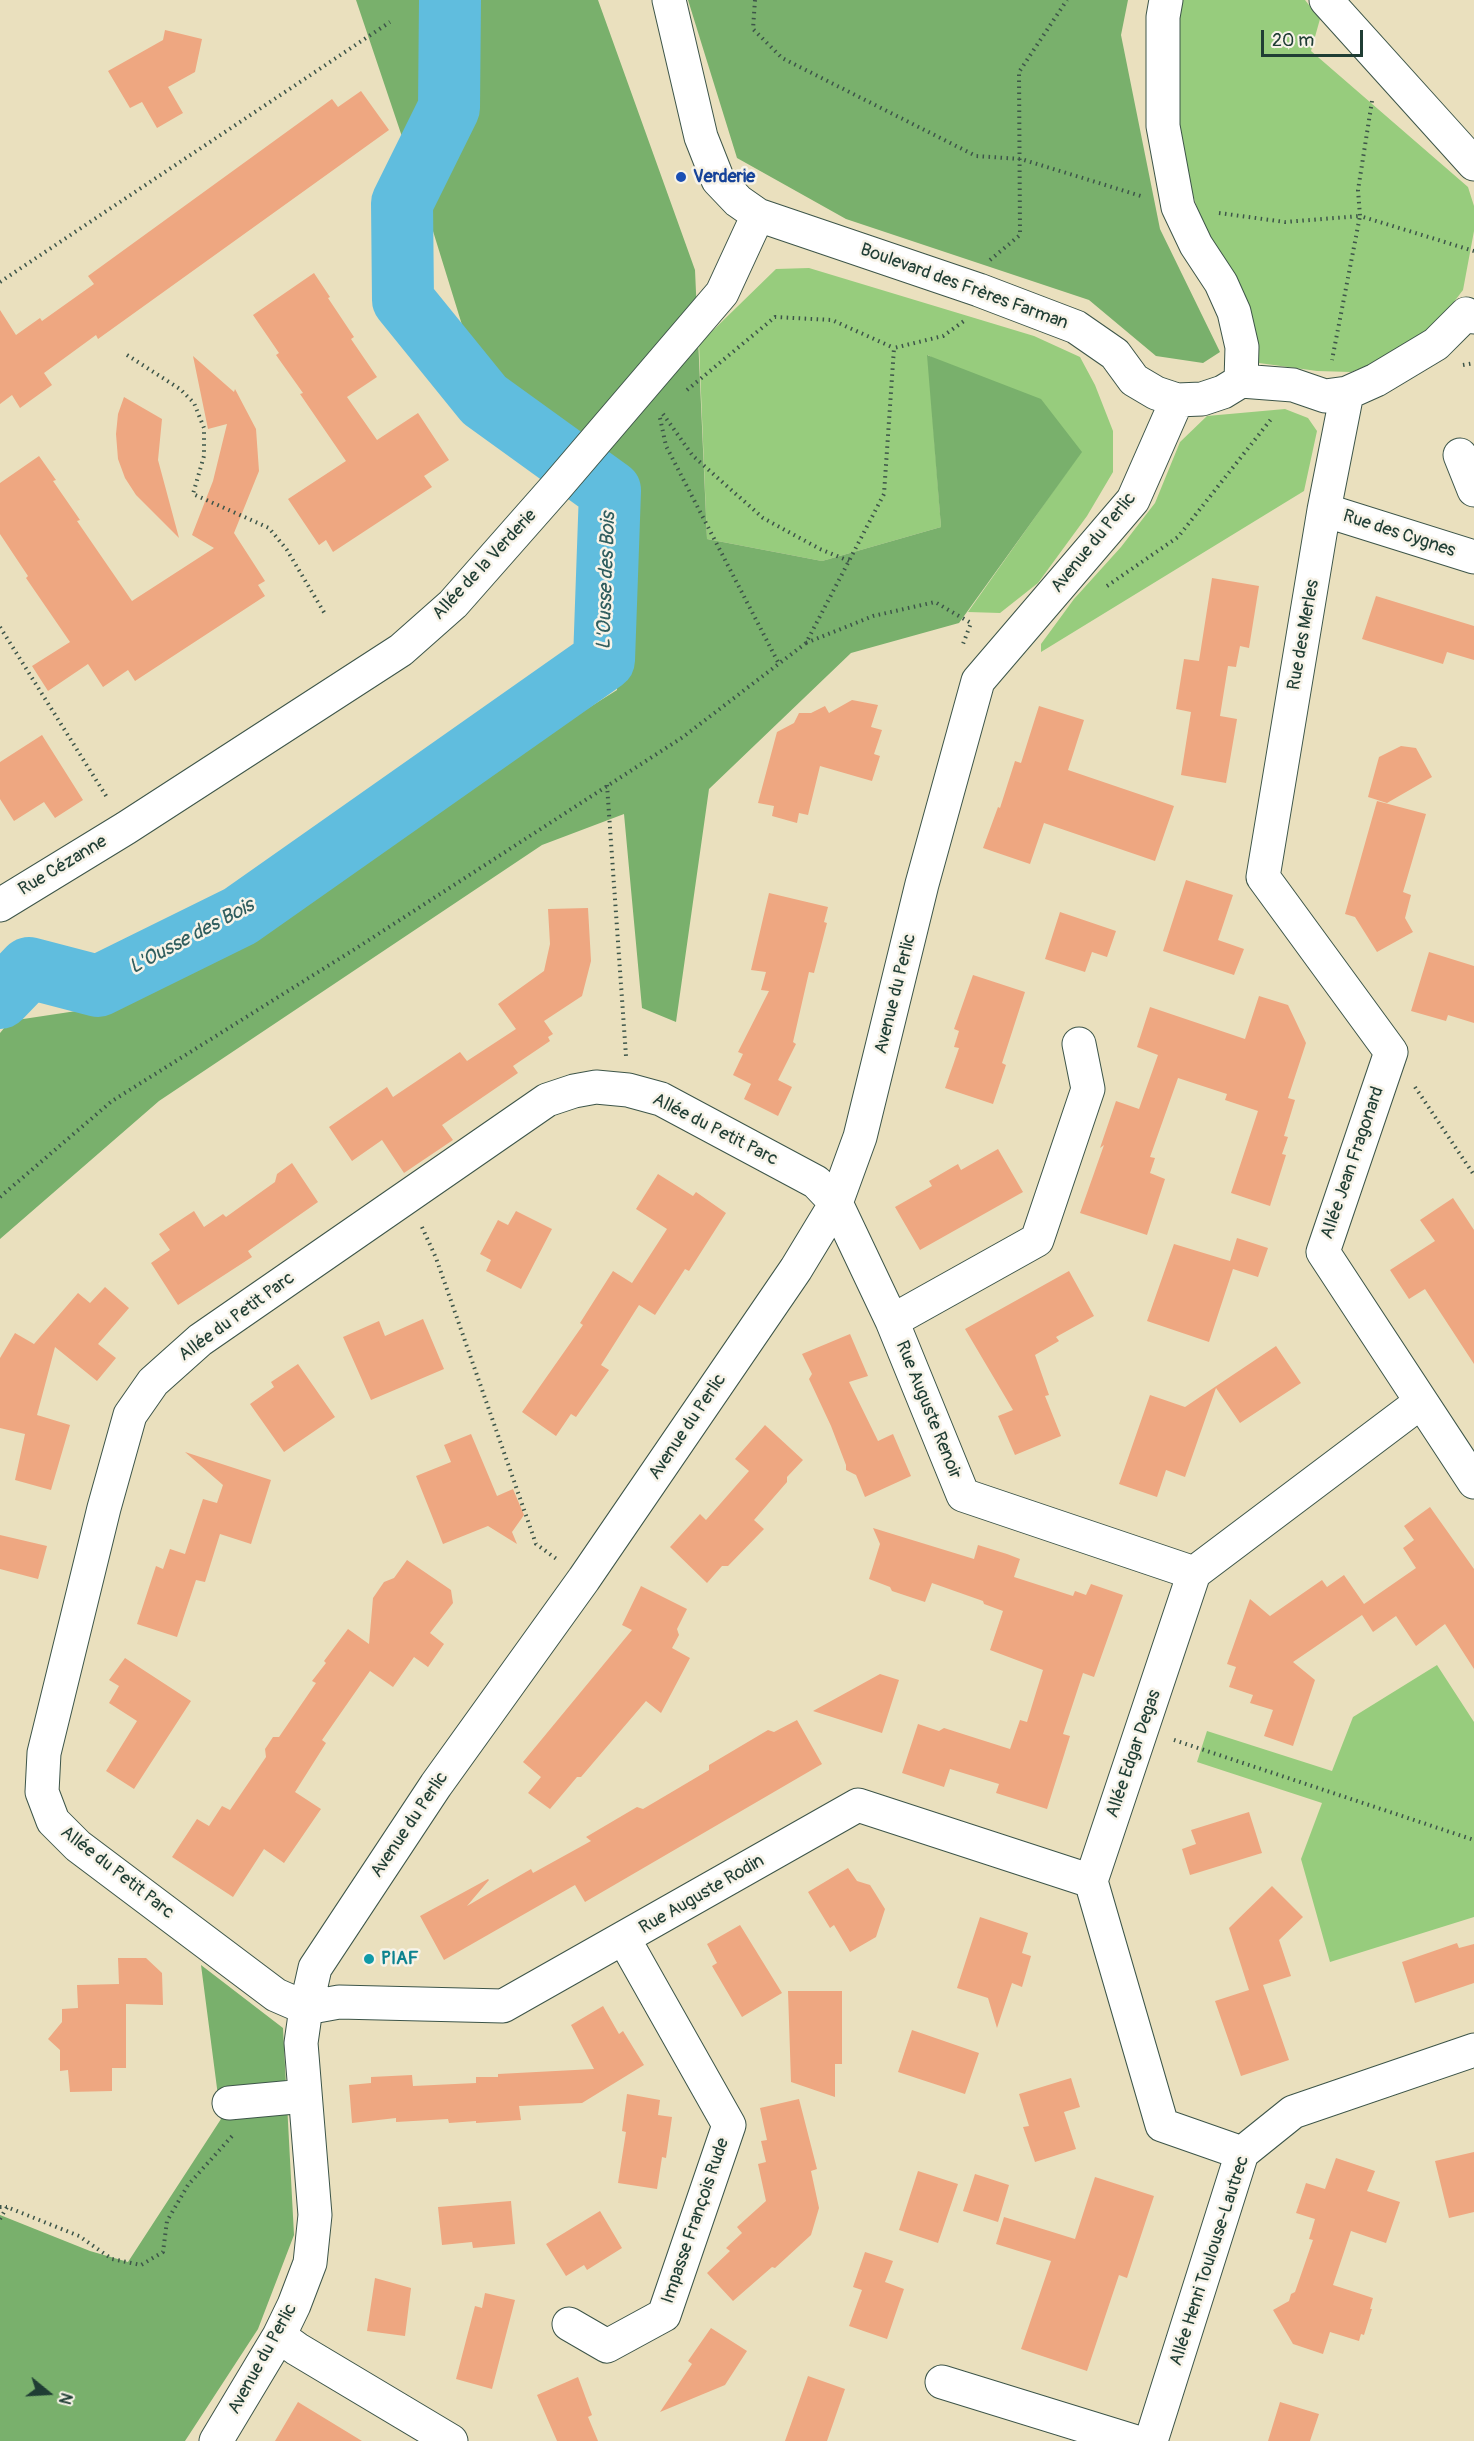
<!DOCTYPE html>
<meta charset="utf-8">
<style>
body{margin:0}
#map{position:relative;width:1474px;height:2441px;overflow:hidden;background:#eae0be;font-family:Pangolin,sans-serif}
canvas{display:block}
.north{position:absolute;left:18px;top:2363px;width:60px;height:60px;-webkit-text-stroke:4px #f7f3e8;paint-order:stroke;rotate:108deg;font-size:16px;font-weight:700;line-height:24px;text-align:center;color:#1f3d34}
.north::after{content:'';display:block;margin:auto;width:21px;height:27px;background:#1f3d34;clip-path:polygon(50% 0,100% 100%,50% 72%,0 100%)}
.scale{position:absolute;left:1261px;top:30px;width:102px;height:27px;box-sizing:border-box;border:3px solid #1f3d34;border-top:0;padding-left:8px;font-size:18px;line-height:21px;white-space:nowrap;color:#1f3d34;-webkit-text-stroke:4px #f7f3e8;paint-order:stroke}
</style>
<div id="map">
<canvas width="1474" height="2441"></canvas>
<div class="north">N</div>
<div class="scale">20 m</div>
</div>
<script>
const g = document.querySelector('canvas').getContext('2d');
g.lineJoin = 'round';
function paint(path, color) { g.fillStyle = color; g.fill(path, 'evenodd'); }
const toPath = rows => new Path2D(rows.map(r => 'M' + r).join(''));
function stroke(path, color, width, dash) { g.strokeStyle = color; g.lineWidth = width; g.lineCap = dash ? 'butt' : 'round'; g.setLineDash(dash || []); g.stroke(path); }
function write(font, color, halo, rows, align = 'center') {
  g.font = font + ' Pangolin,sans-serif'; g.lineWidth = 5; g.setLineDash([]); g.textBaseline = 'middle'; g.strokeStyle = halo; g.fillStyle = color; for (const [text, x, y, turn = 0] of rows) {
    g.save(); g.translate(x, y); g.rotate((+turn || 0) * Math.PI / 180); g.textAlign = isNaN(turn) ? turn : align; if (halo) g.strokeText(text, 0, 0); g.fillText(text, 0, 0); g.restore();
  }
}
paint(toPath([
 [1181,0,1305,0,1320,19,1311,51,1468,187,1474,206,1474,231,1463,290,1441,319,1398,353,1351,372,1317,371,1259,363,1249,323,1203,227,1185,169,1174,76],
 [809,268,1034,336,1080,357,1095,385,1113,431,1113,472,1087,516,1038,583,1000,613,968,612,1081,452,928,355,941,527,822,561,707,539,699,344,776,269],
 [1285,409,1308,418,1317,431,1304,491,1041,652,1041,644,1074,599,1121,547,1155,503,1180,442,1207,416],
 [1437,1665,1474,1722,1474,1917,1330,1962,1301,1859,1322,1803,1197,1762,1207,1731,1332,1771,1353,1717]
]), '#97cc7d');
paint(toPath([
 [356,0,598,0,695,270,707,539,822,561,941,527,927,355,1041,399,1082,452,959,623,851,653,709,789,676,1022,642,1008,624,814,542,845,159,1101,0,1239,0,1033,10,1021,116,1005,617,690,623,479,471,354,424,202],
 [688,0,1128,0,1121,35,1160,229,1220,352,1203,363,1156,356,1089,300,846,219,737,158],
 [201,1965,283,2028,294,2235,258,2329,185,2441,0,2441,0,2215,90,2251,128,2262,221,2119]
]), '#79b06c');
stroke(toPath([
 [0,998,29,968,98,986,240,916,604,660,610,491,484,400,403,300,402,203,449,108,450,0]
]), '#60bdde', 62);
paint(toPath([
 [165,30,202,39,195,72,168,87,183,113,157,128,142,102,130,108,108,71,163,40],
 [361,91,389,130,98,339,96,335,44,373,52,385,20,408,12,395,0,404,0,310,16,335,40,318,42,321,94,284,88,276,332,99,338,107],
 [314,273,330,297,328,298,354,337,351,339,377,377,347,397,377,440,418,413,449,460,424,476,432,487,333,552,326,540,319,545,288,499,346,461,300,394,303,393,276,355,279,353,253,315],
 [193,356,234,392,235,389,256,429,259,471,234,533,265,581,258,585,265,596,135,681,128,670,103,687,88,664,48,691,32,666,70,642,26,578,28,576,0,534,0,483,39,456,56,480,53,481,80,520,77,521,132,601,214,548,192,535,213,481,227,424,208,429],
 [124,397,162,419,158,460,179,538,136,495,125,478,118,459,116,434,118,414],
 [1212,578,1259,586,1249,648,1240,646,1236,667,1228,666,1220,716,1237,719,1226,783,1181,775,1191,712,1176,709,1184,659,1199,661],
 [1376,596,1474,626,1474,660,1447,652,1443,664,1362,639],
 [852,700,878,705,871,727,882,730,874,754,880,756,872,781,820,766,808,815,799,813,797,823,772,816,774,806,758,803,777,732,794,723,799,713,811,713,825,706,829,713],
 [1039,706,1084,720,1068,770,1174,806,1155,861,1044,823,1030,864,983,848,998,807,1000,808,1015,761,1021,763],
 [42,735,83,800,55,818,44,802,14,821,0,799,0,762],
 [1401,746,1416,748,1432,777,1387,803,1368,797,1379,757],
 [1377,801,1426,814,1403,892,1411,895,1405,918,1413,932,1377,952,1355,917,1345,914],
 [1186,880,1233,895,1218,940,1244,949,1234,975,1163,951],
 [769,893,828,907,824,922,827,923,814,973,809,972,793,1042,796,1044,778,1080,792,1087,778,1116,744,1099,751,1084,733,1075,743,1054,738,1052,769,991,761,990,766,972,751,970],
 [588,908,591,961,582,996,544,1021,553,1034,548,1037,550,1041,513,1066,518,1073,442,1125,453,1140,404,1173,382,1140,352,1161,329,1127,387,1087,393,1097,460,1052,467,1061,516,1029,498,1004,544,971,550,944,548,909],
 [1060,912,1116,931,1107,957,1092,952,1085,972,1045,959],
 [1429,952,1474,966,1474,1023,1448,1015,1446,1021,1411,1011],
 [973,975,1025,992,1002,1063,1006,1065,993,1104,945,1088,959,1048,954,1047,959,1031,954,1029],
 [1259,996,1288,1005,1306,1043,1288,1098,1295,1100,1284,1136,1288,1137,1282,1154,1286,1155,1270,1206,1231,1193,1258,1111,1225,1100,1227,1094,1178,1078,1150,1157,1155,1158,1150,1173,1165,1179,1147,1235,1080,1213,1104,1145,1100,1148,1116,1101,1139,1109,1158,1055,1137,1047,1150,1007,1245,1039],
 [998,1149,1023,1192,920,1250,895,1207,932,1186,929,1181,958,1164,961,1170],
 [292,1163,318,1202,248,1251,252,1257,178,1305,151,1263,170,1250,159,1234,194,1211,204,1227,223,1214,226,1217,275,1182,277,1174],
 [658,1174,693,1196,696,1192,726,1213,689,1271,685,1269,655,1315,639,1305,601,1365,609,1370,576,1417,571,1414,556,1436,522,1412,583,1325,580,1323,613,1271,632,1283,667,1229,636,1209],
 [1453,1198,1474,1230,1474,1364,1425,1289,1409,1299,1390,1270,1435,1241,1420,1220],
 [516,1211,552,1229,521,1289,486,1271,491,1260,480,1254,498,1220,508,1225],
 [1237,1238,1268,1248,1258,1277,1233,1269,1209,1342,1147,1321,1174,1244,1230,1261],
 [1069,1271,1094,1316,1056,1337,1059,1341,1035,1355,1049,1395,1045,1396,1061,1436,1015,1455,998,1416,1013,1410,965,1329],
 [105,1287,129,1308,98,1344,116,1358,97,1381,55,1347,37,1415,70,1425,51,1490,15,1480,25,1434,0,1428,0,1358,15,1333,34,1344,78,1293,90,1303],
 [423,1319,444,1369,371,1400,343,1337,379,1321,385,1336],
 [850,1334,868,1376,849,1382,878,1441,893,1434,911,1476,865,1497,856,1475,846,1470,846,1465,831,1426,809,1379,812,1374,802,1354],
 [1276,1346,1301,1383,1240,1423,1216,1388,1185,1477,1166,1470,1157,1497,1119,1484,1150,1395,1185,1407],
 [298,1364,335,1417,284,1452,250,1404,274,1387,271,1382],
 [765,1425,803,1460,787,1477,787,1482,754,1520,764,1529,728,1566,722,1566,707,1583,670,1547,700,1514,706,1520,749,1471,735,1459],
 [471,1434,497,1496,513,1489,524,1515,512,1532,517,1544,488,1526,443,1544,434,1521,416,1476,451,1462,444,1445],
 [185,1452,271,1480,251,1544,220,1534,205,1582,196,1580,177,1637,137,1624,156,1566,163,1569,170,1549,185,1554,203,1499,217,1503,223,1485],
 [1430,1507,1474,1569,1474,1669,1445,1624,1416,1646,1396,1616,1373,1632,1362,1615,1293,1662,1315,1680,1293,1746,1264,1736,1273,1710,1250,1703,1253,1695,1229,1687,1236,1667,1227,1664,1250,1599,1270,1616,1322,1580,1327,1587,1344,1575,1364,1604,1416,1568,1403,1548,1414,1540,1404,1526],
 [873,1528,974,1559,978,1545,1007,1554,1020,1559,1014,1577,1073,1596,1075,1591,1086,1595,1091,1584,1123,1595,1094,1677,1083,1673,1063,1734,1070,1736,1047,1809,996,1793,999,1784,950,1769,944,1787,902,1773,918,1724,939,1731,944,1728,1010,1749,1020,1720,1027,1722,1043,1670,990,1650,1003,1611,984,1604,983,1601,932,1583,925,1602,892,1591,890,1587,869,1579,880,1544],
 [0,1535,47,1546,38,1579,0,1569],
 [407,1560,451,1590,453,1603,430,1633,444,1644,428,1667,414,1657,393,1687,370,1671,322,1740,326,1743,295,1792,321,1809,284,1863,264,1849,233,1897,172,1857,197,1819,209,1826,222,1806,230,1810,266,1757,265,1749,273,1737,279,1737,316,1683,312,1681,326,1663,324,1661,348,1629,369,1644,373,1598,384,1582,394,1578],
 [641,1586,687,1609,677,1629,679,1635,672,1648,690,1658,661,1713,646,1701,581,1777,577,1777,550,1809,528,1793,541,1777,523,1762,632,1630,622,1625],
 [125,1658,191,1701,134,1789,106,1771,137,1721,109,1703,119,1686,109,1680],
 [880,1674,899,1680,882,1733,813,1711],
 [797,1720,822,1764,585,1902,575,1885,444,1960,420,1916,488,1879,489,1880,467,1906,531,1869,533,1873,591,1841,586,1837,637,1807,643,1809,709,1770,709,1765,768,1730,774,1732],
 [1249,1812,1262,1853,1190,1875,1182,1849,1196,1844,1191,1830],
 [848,1868,857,1881,870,1885,885,1909,876,1937,850,1952,834,1925,830,1928,808,1892],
 [1272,1886,1303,1917,1279,1940,1291,1976,1263,1985,1289,2060,1241,2076,1215,2001,1249,1990,1229,1928],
 [980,1917,1028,1933,1022,1953,1031,1956,1022,1987,1012,1983,997,2028,988,1998,957,1988],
 [740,1925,782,1993,742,2017,712,1966,717,1963,707,1944],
 [1457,1943,1459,1948,1474,1944,1474,1983,1415,2003,1402,1962],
 [118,1958,146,1958,162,1973,163,2005,126,2004,126,2068,112,2068,112,2091,70,2092,68,2070,60,2071,60,2050,48,2039,62,2022,62,2009,78,2008,77,1985,119,1984],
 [788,1991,842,1991,842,2064,835,2064,835,2097,791,2082],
 [603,2006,619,2034,623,2031,644,2065,582,2103,519,2106,521,2120,476,2123,476,2121,449,2123,448,2119,396,2122,396,2118,352,2123,349,2085,371,2083,371,2077,412,2075,413,2086,476,2083,476,2077,498,2077,498,2074,594,2069,571,2025],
 [912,2030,979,2053,965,2094,898,2072],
 [1071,2078,1080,2107,1064,2112,1076,2149,1035,2162,1023,2127,1029,2126,1019,2094],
 [627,2094,660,2100,658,2115,672,2117,666,2158,662,2157,657,2189,618,2183,626,2132,622,2131],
 [799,2099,817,2169,811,2171,819,2208,811,2235,775,2268,772,2267,733,2301,707,2273,730,2251,726,2248,742,2233,737,2227,766,2201,758,2164,766,2162,761,2141,767,2140,760,2108],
 [1474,2152,1474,2212,1449,2218,1435,2161],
 [1336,2158,1375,2171,1367,2191,1400,2202,1386,2243,1351,2231,1333,2285,1373,2298,1370,2309,1372,2309,1364,2335,1361,2334,1359,2341,1330,2332,1323,2354,1293,2344,1273,2310,1289,2301,1291,2294,1295,2292,1313,2240,1309,2239,1315,2219,1296,2213,1306,2183,1325,2189],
 [918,2171,958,2184,938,2243,899,2230],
 [975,2174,1009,2185,998,2222,963,2211],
 [1095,2177,1154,2196,1127,2278,1119,2275,1087,2371,1021,2349,1051,2261,996,2244,1004,2217,1075,2239],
 [511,2201,515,2244,473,2248,472,2242,442,2245,438,2207],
 [600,2211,622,2248,587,2270,584,2265,566,2276,546,2244],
 [865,2252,893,2261,885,2282,904,2289,887,2339,849,2326,862,2290,853,2287],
 [375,2278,411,2288,405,2336,367,2331],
 [485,2293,515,2300,492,2389,456,2379,475,2306,482,2308],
 [711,2328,747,2351,725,2385,660,2412,692,2364,688,2361],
 [808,2376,845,2389,827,2441,785,2441],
 [578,2377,592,2415,588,2417,598,2441,557,2441,537,2395],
 [298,2402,362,2441,275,2441],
 [1280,2402,1319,2414,1310,2441,1268,2441]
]), '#eea781');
const minor = toPath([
 [669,0,701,137,718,180,738,201,758,215,979,290,1076,327,1115,354,1134,380,1156,393,1177,400,1202,399,1223,392,1241,381,1293,385,1325,396,1347,393,1376,380,1436,344,1466,314,1474,317],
 [1166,0,1163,17,1163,126,1178,207,1196,245,1221,283,1234,312,1242,347,1241,381],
 [1326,0,1474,164],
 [1347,393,1324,510,1263,877,1391,1052,1323,1252,1474,1482],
 [1460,455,1474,490],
 [1324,510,1474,557],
 [0,905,126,828,401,650,453,604,557,486,722,293,758,215],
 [892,1321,1037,1240,1088,1089,1079,1044],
 [1091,1881,858,1805,503,2006,339,2002,306,2008,276,1995,78,1846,53,1821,42,1792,44,1753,104,1508,130,1415,153,1382,200,1340,547,1100,574,1091,596,1087,628,1090,661,1099,816,1182,836,1203,892,1321,963,1495,1194,1573],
 [229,2103,305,2096],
 [1242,2153,1162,2125,1091,1881,1194,1573,1421,1402],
 [569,2324,607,2346,664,2315,729,2125,624,1939],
 [279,2336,297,2349,451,2441],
 [942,2382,1133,2441],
 [216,2441,279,2336,294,2305,310,2263,315,2215,301,2043,306,2008,315,1968,436,1785,584,1579,796,1269,836,1203,860,1137,922,884,978,681,1133,500,1177,400],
 [1151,2441,1242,2153,1293,2112,1474,2050]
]);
stroke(minor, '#3d5549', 35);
stroke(toPath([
 [755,0,753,29,782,58,976,156,1021,159,1141,196],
 [1372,101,1358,190,1360,216,1474,251],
 [1219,213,1285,222,1360,216,1332,360],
 [990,260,1020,235,1019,72,1067,0],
 [0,282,390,22],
 [127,355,180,389,194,403,204,428,204,456,193,494,269,528,287,550,325,614],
 [1463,365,1474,363],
 [687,390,775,317,832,320,894,348],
 [663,414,693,456,763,518,820,549,849,561],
 [660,418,666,446,779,664],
 [1107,586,1178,537,1272,418],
 [0,627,108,799],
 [806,643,873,616,935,602,971,623,963,644],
 [607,785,626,1056],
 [1415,1087,1474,1175],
 [0,1197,112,1101,355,949,683,737,806,643,884,494,894,348,943,336,964,321],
 [422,1227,436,1258,536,1544,558,1560],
 [1174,1740,1474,1840],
 [0,2207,7,2207],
 [0,2219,7,2207,79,2236,112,2259,141,2265,163,2252,167,2221,188,2185,233,2135]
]), '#3d5549', 4, [1.5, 4.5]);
stroke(minor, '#fff', 33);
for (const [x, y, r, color] of [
 [681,177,6,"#1a4fb4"],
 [369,1959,6,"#0f9aa8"]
]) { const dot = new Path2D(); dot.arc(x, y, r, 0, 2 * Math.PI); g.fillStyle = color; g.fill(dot); stroke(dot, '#f7f3e8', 2); }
write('bold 18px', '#164399', '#f7f3e8', [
 ["Verderie",693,177]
], 'left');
write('18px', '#1f3d34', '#f7f3e8', [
 ["Boulevard des Frères Farman",964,287,20],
 ["Rue des Cygnes",1399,534,18],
 ["Avenue du Perlic",1094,543,-51],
 ["Allée de la Verderie",485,565,-47],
 ["Rue des Merles",1304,635,-80],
 ["Rue Cézanne",63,866,-31],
 ["Avenue du Perlic",896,994,-76],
 ["Allée du Petit Parc",715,1130,27],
 ["Allée Jean Fragonard",1353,1163,-71],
 ["Allée du Petit Parc",237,1317,-36],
 ["Rue Auguste Renoir",928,1410,68],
 ["Avenue du Perlic",688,1427,-56],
 ["Allée Edgar Degas",1134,1754,-71],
 ["Avenue du Perlic",410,1825,-56],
 ["Allée du Petit Parc",117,1873,38],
 ["Rue Auguste Rodin",702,1895,-30],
 ["Impasse François Rude",696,2221,-71],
 ["Allée Henri Toulouse-Lautrec",1210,2261,-72],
 ["Avenue du Perlic",263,2359,-61]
]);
write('bold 18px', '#0d838f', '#f7f3e8', [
 ["PIAF",381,1959]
], 'left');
write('italic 20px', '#2f5d5e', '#f7f3e8', [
 ["L'Ousse des Bois",607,581,-88],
 ["L'Ousse des Bois",192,937,-28]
]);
</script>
